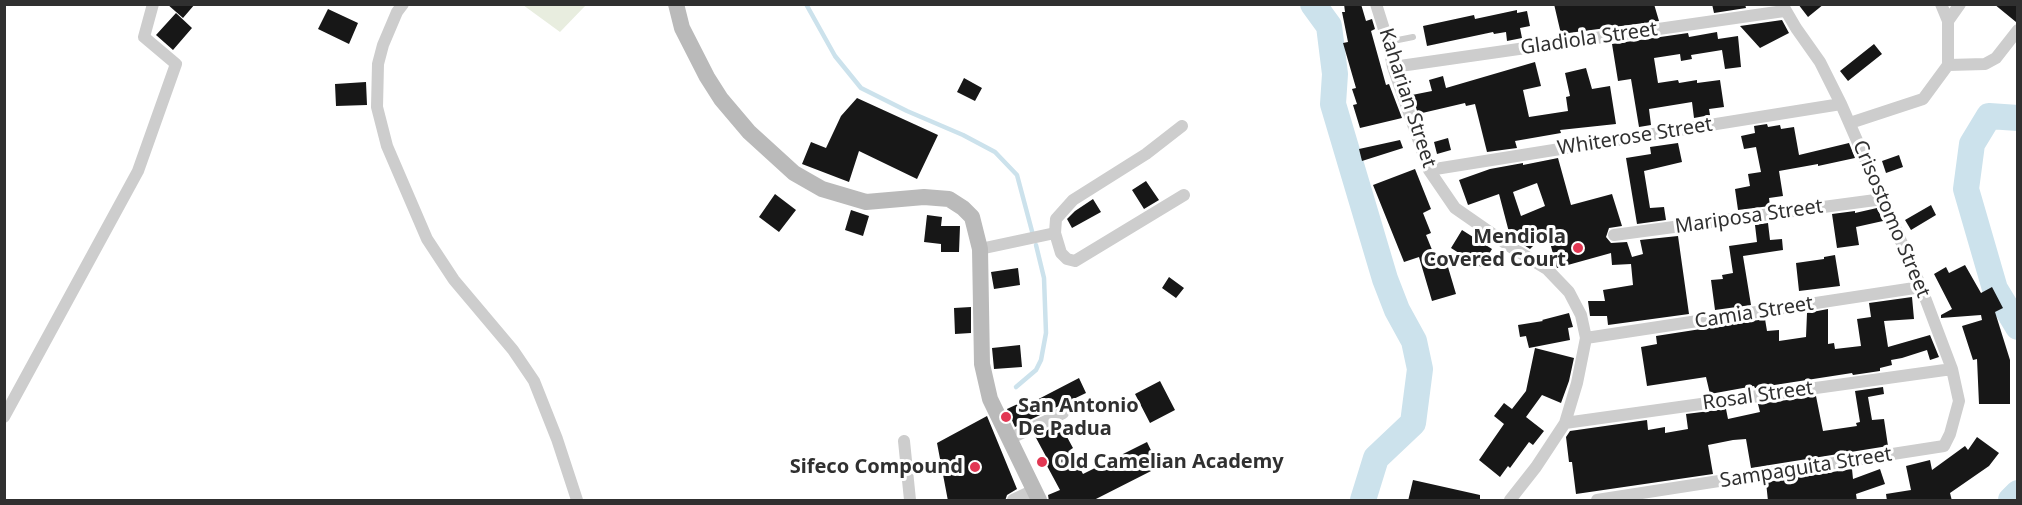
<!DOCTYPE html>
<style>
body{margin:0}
#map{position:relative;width:2022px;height:505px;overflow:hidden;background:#fff;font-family:"Noto Sans",sans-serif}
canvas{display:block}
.frame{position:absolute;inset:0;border:6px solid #303030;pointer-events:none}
</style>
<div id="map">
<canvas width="2022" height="505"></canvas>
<div class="frame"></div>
</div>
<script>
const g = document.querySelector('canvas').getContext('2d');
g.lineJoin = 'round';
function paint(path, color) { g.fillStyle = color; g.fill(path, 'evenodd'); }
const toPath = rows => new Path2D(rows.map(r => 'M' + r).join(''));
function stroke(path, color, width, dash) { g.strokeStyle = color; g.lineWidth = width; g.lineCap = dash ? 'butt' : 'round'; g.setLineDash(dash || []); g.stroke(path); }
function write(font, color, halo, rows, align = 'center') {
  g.font = font + ' "Noto Sans",sans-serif'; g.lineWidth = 6; g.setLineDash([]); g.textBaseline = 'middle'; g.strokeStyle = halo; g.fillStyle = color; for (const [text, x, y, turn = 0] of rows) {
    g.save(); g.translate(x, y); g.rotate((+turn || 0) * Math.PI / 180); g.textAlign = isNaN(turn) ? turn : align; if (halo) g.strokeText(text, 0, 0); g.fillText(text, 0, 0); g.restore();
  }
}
paint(toPath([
 [523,5,586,5,560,32]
]), '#e8eddf');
stroke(toPath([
 [806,4,835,56,861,88,907,111,963,135,995,152,1017,175,1033,235],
 [1016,387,1036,370,1041,360,1046,333,1044,278,1036,245]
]), '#cce2ec', 4.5);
stroke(toPath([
 [1313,4,1329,26,1335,74,1333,104,1385,279,1397,310,1414,341,1420,369,1413,423,1376,458,1363,500],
 [2018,118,1989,116,1972,144,1966,189,1995,289,2018,327],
 [2011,500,2018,493]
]), '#cce2ec', 26);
paint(toPath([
 [167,4,195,4,183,18],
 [1344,4,1361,4,1366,21,1372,19,1375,29,1371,31,1386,85,1389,84,1402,118,1360,128,1353,105,1357,104,1352,89,1356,88,1343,43,1348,42,1342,12,1345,12],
 [1554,4,1654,4,1659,21,1561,34],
 [1712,4,1745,4,1746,8,1714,13],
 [1798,4,1824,4,1808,17],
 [1994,4,2018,4,2018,22,2016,22],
 [328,9,358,23,349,44,318,29],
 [1517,10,1517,13,1527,11,1530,26,1520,28,1522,38,1507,41,1506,32,1494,34,1493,32,1427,46,1423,26,1474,15,1475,19],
 [176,13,192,28,173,50,156,35],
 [1782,20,1789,33,1760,48,1740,26],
 [1717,32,1718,39,1738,36,1741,67,1725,69,1722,50,1691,55,1692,59,1681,61,1680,54,1654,58,1658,83,1678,80,1679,83,1697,80,1697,83,1720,80,1724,107,1709,109,1710,115,1694,118,1692,102,1649,109,1651,125,1639,127,1631,79,1618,81,1612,44,1688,33,1689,37],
 [1874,44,1882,54,1848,81,1840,71],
 [1535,62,1541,86,1523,90,1529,117,1568,111,1566,97,1570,96,1565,73,1586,68,1592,89,1610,86,1616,124,1560,130,1561,133,1515,141,1517,148,1487,152,1475,104,1466,106,1465,103,1418,114,1412,95,1432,91,1429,80,1443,76,1446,88],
 [964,78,982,88,975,101,957,92],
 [366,82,367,105,336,106,335,84],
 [857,98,938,135,917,179,859,151,849,182,802,164,811,142,826,148,841,116],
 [1767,124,1768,127,1780,125,1781,129,1794,127,1799,155,1849,143,1855,158,1818,166,1818,164,1779,171,1783,196,1769,198,1770,206,1738,210,1735,189,1750,186,1748,174,1761,172,1756,147,1744,149,1741,136,1755,133,1754,126],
 [1448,138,1451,150,1437,154,1434,142],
 [1400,140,1403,148,1362,161,1359,149],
 [1678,143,1682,162,1644,171,1650,208,1664,207,1666,220,1637,224,1626,158,1651,154,1650,147],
 [1899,155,1903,167,1886,173,1882,161],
 [1558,158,1571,205,1612,194,1622,226,1609,228,1606,237,1611,243,1627,242,1632,257,1643,254,1640,240,1678,236,1689,314,1608,325,1607,316,1590,316,1588,301,1605,301,1603,290,1633,285,1631,264,1612,265,1611,253,1557,268,1547,232,1530,249,1510,236,1499,194,1468,205,1459,180,1490,169,1523,163,1523,165],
 [1537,183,1545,206,1521,216,1513,192],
 [1415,169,1431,209,1423,213,1431,233,1426,235,1439,267,1445,257,1456,294,1432,301,1419,257,1404,262,1373,185],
 [1146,181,1159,200,1144,209,1132,190],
 [775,194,796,210,779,232,759,217],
 [1093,199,1101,212,1072,228,1067,219,1075,211],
 [1931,205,1936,215,1911,230,1905,220],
 [1877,208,1883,221,1856,227,1859,245,1837,248,1832,214,1855,211,1855,213],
 [851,210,869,216,863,236,845,230],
 [927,215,942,217,941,226,960,226,959,252,941,252,941,244,924,242],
 [1768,223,1770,240,1782,239,1783,250,1743,256,1751,305,1715,310,1711,280,1723,279,1722,275,1733,273,1729,246,1757,242,1755,225],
 [1462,230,1492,249,1481,267,1451,248],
 [1835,255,1840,286,1799,291,1796,263,1824,259,1824,257],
 [1965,265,1981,293,1992,287,2003,308,1995,312,2010,360,2010,404,1979,404,1977,359,1973,360,1962,326,1982,320,1981,315,1941,318,1941,315,1952,309,1934,274,1946,267,1949,273],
 [1018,268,1020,285,994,289,991,272],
 [1169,277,1184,288,1176,298,1162,288],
 [1912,297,1914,319,1884,321,1888,347,1930,335,1939,357,1930,360,1927,350,1902,358,1891,360,1892,365,1880,368,1880,371,1853,375,1852,373,1755,388,1754,386,1710,394,1706,377,1647,386,1641,347,1657,344,1656,336,1765,319,1767,331,1779,330,1779,341,1806,337,1807,313,1828,309,1828,344,1834,343,1835,349,1861,346,1857,319,1871,317,1869,303],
 [971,307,971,333,955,334,954,308],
 [1569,313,1573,327,1568,328,1570,340,1529,348,1526,336,1520,337,1518,325,1543,321,1542,320],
 [1020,345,1022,367,994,369,992,348],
 [1535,348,1574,358,1569,381,1561,403,1542,395,1526,417,1544,431,1533,445,1529,442,1510,468,1508,466,1500,477,1479,460,1504,424,1494,416,1504,403,1512,409,1526,391],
 [1079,378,1086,393,1015,427,1007,409,1024,401,1027,405],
 [1160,381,1175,410,1150,423,1135,394],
 [1883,387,1884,394,1868,397,1872,420,1884,419,1888,446,1751,468,1746,439,1733,440,1708,445,1713,474,1576,494,1572,462,1569,462,1566,437,1570,431,1647,420,1648,430,1665,427,1665,433,1688,429,1686,414,1726,409,1728,419,1760,412,1758,404,1816,396,1823,431,1857,426,1856,423,1860,422,1855,391],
 [987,416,1017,489,1007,495,1005,501,948,501,937,443],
 [1060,424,1073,448,1070,450,1083,474,1147,442,1159,467,1092,501,1049,501,1048,495,1060,490,1046,464,1049,462,1035,436],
 [1977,437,1999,453,1989,466,1950,493,1952,501,1887,501,1886,494,1911,490,1906,466,1930,460,1932,470,1965,446,1968,450],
 [1852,469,1853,479,1880,469,1885,484,1856,494,1857,501,1768,501,1766,482],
 [1413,480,1480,495,1480,501,1408,501]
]), '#171717');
stroke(toPath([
 [1388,42,1413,37]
]), '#cdcdcd', 6);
stroke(toPath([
 [403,4,397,12,383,45,378,64,377,107,387,146,427,239,454,280,513,350,534,381,557,439,577,500],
 [1376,4,1388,42,1393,67,1429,170,1455,208,1514,249,1547,269,1569,292,1581,315,1586,338,1577,383,1565,423,1536,467,1510,500],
 [1941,4,1948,21,1948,65],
 [1948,21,1960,4],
 [1393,67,1784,11],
 [1850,123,1923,99,1948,65,1985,64,1996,58,2018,30],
 [1429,170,1841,104],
 [1055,233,1061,253,1067,259,1075,261,1184,195],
 [1614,235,1883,199],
 [980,249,1055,233,1056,219,1073,200,1146,154,1182,126],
 [1586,338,1921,287],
 [4,417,138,171,176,64,144,37,153,4],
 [1565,423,1952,369],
 [1009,439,1063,413],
 [904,441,910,500],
 [1013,500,1034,490],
 [1597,500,1944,446,1950,434,1959,401,1952,369,1921,287,1841,104,1820,62,1796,28,1782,4]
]), '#cdcdcd', 12);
stroke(toPath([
 [676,4,682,28,707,77,721,99,749,132,794,173,822,189,866,202,924,197,949,199,963,208,972,217,980,249,982,364,990,399,1039,500]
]), '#bababa', 16);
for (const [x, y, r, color] of [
 [1578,248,6,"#e23753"],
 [1006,417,6,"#e23753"],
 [1042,462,6,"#e23753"],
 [975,467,6,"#e23753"]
]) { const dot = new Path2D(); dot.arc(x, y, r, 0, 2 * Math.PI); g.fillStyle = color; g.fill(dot); stroke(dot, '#fff', 2); }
write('20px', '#303030', '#fff', [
 ["Gladiola Street",1589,39,-8],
 ["Kaharian Street",1407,98,72],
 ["Whiterose Street",1635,137,-9],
 ["Mariposa Street",1749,217,-8],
 ["Crisostomo Street",1891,219,67],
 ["Camia Street",1754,313,-9],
 ["Rosal Street",1758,396,-8],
 ["Sampaguita Street",1806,468,-9]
]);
write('bold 20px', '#303030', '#fff', [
 ["Mendiola",1566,237],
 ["Covered Court",1566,260],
 ["San Antonio",1018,406,"left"],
 ["De Padua",1018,429,"left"],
 ["Old Camelian Academy",1054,462,"left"],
 ["Sifeco Compound",963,467]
], 'right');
</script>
